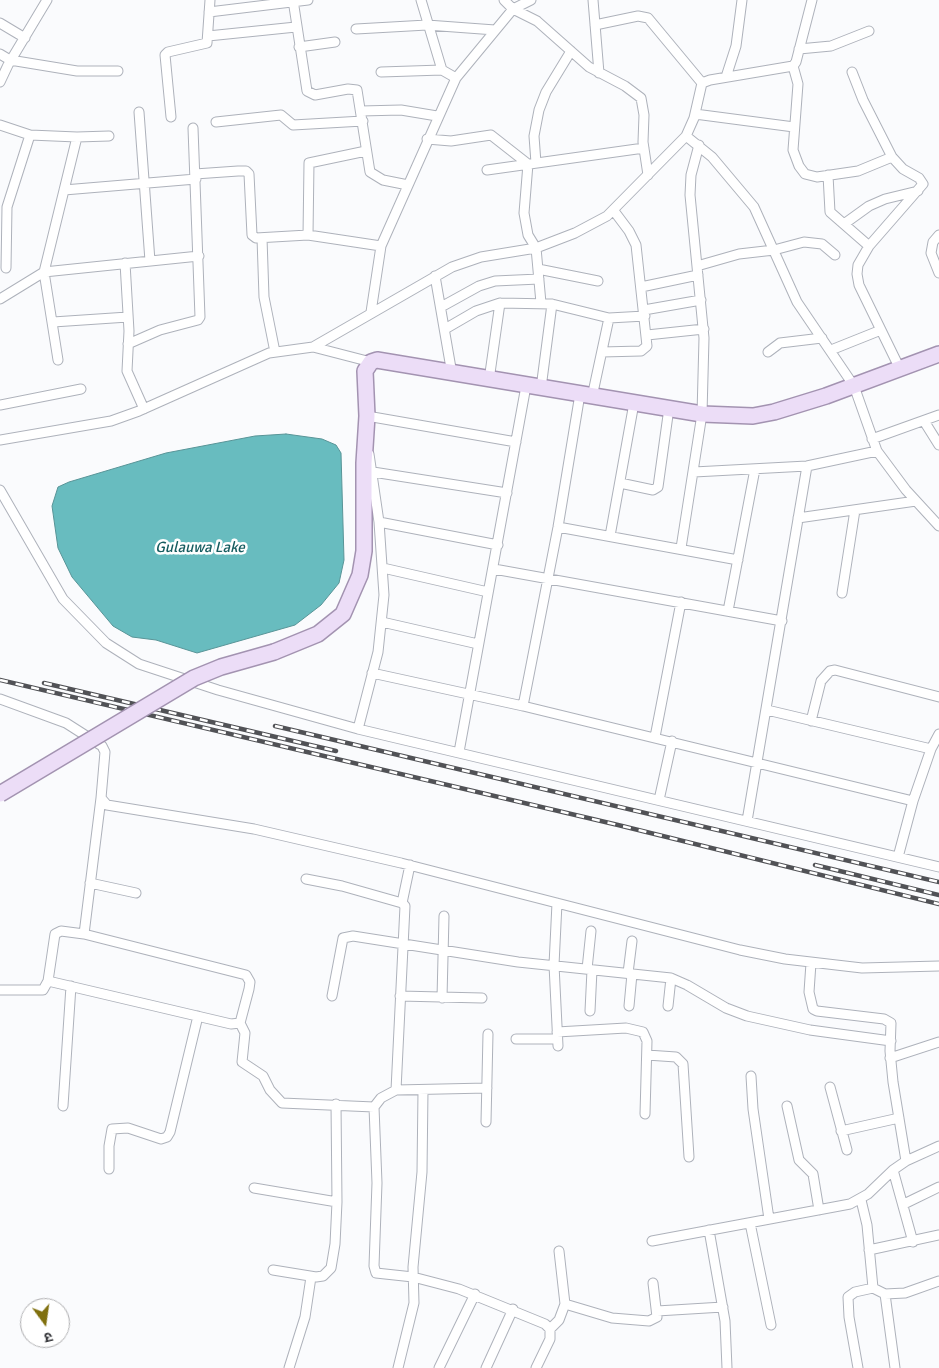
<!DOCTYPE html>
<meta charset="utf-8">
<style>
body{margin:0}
#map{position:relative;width:939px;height:1368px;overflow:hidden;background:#fafbfd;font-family:Signika,"Noto Sans Devanagari",sans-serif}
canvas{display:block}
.north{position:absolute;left:20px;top:1298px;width:50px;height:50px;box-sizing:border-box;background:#fff;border:1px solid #aeaeb0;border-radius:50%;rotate:166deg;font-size:14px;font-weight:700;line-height:20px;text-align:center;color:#343539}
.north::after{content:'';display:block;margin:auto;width:18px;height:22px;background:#80700e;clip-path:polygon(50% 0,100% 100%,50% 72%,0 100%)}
</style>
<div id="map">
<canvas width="939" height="1368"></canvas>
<div class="north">उ</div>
</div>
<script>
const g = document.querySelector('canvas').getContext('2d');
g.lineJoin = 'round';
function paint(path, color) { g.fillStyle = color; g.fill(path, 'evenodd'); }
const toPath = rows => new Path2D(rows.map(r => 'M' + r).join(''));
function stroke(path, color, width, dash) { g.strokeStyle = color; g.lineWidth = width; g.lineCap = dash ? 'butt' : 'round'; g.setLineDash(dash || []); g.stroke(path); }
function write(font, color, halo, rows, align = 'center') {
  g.font = font + ' Signika,sans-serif'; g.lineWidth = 5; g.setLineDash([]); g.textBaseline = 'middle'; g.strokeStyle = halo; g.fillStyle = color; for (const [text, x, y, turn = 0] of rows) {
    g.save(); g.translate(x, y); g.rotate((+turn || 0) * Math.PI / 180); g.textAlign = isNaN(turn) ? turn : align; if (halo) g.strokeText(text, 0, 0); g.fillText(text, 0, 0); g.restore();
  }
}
const water = toPath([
 [286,434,322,439,336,445,341,453,344,560,339,583,321,605,295,625,197,653,156,640,132,637,113,626,72,577,58,548,52,506,58,487,69,482,166,453,255,436,286,434]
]);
paint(water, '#68bcbf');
stroke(water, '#589497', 1);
const minor = toPath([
 [293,0,307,91,315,95,348,89,357,90,370,172,383,180,408,185],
 [421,0,442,70,456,78],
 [504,0,513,9,537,21,589,67,625,86,641,98,644,115,643,142,648,175],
 [593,0,599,73],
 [209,12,308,0],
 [0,23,25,38],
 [595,25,638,16,648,18,702,83],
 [356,29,427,25,495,30],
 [208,36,296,27],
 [299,47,335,42],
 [799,49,831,46,869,31],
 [0,54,10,60,77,71,118,71],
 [793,66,798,84,793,150,799,166,805,174,817,177,858,171,892,157],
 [381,72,442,70],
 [852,72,863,100,892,157,903,169,919,178,923,184,869,246,858,265,857,274,859,285,900,369],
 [726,77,736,46,742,0],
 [0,82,8,65,47,0],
 [361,111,401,110,437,116],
 [139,112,150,261],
 [695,114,794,127],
 [171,117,165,55,168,52,207,43,210,0],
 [216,122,281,115,293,125,363,121],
 [0,125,30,135,77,137,44,272,58,360],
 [686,136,712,157,754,207,797,302,854,386,877,451,906,490,939,526],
 [77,137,109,136],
 [427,139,451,141,491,135,528,164,524,213,528,235,536,248,541,303],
 [536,163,534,136,539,110,546,92,571,51],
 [487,170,644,148],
 [195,174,238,171,246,171,249,174,252,235,256,238,308,235,381,246],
 [828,175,830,212,869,246],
 [64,190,196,179],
 [844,224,869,206,885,199,918,191],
 [308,235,309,163,366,151],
 [939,235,933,242,931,253,939,273],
 [262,238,264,297,275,352],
 [125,263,129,331,127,371,144,409],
 [697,266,739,254,774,250,804,242,822,244,835,255],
 [6,268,7,207,30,135],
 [538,269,598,281],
 [435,276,452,374],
 [641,287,698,275],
 [0,299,44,272,199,256],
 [441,307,479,286,495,281,539,279],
 [644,310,701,300],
 [371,312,381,246,456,78,513,9,531,0],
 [53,322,128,317],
 [445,329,476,311,500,303,552,304,609,318,645,316],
 [647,335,704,329],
 [128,344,160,330,198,320,200,317,193,128],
 [313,347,452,267,481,257,536,248,575,233,607,216,686,136,694,118,702,83,710,80,793,66,796,62,812,0],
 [831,350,881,330],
 [602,352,641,351,647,346,636,245,629,231,614,211],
 [768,352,780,343,822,338],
 [489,380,500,303],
 [541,388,552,304],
 [592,397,609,318],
 [0,405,81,389],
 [367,416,516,442],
 [924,421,939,445],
 [872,439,939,415],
 [0,440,111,421,139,411,269,353,313,347,371,362],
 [373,472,507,493],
 [694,472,807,466,877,451],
 [620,483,653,490,658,487,669,408],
 [0,490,63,599,106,643,139,664,218,690,358,729,939,867],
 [798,518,916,501],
 [379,522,498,545],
 [558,527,738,560],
 [610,536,634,403],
 [681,548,702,414,704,338,690,195,691,175,699,145],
 [383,568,488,592],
 [494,569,782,621],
 [842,593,855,510],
 [728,611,755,469],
 [382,622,478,644],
 [372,673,523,706,913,801],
 [0,699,66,723,102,746,105,752,101,798,107,805,254,829,401,863,740,950,785,959,862,968,939,966],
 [523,706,558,527,580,394],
 [767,710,931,749],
 [811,721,821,681,830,671,835,670,939,697],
 [358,729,378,652,384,595,379,522,369,454],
 [655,737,681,602],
 [459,752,526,386],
 [659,800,672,741],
 [747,821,807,466],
 [898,857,913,801,931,749,939,734],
 [306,879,342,886,402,903,405,906,396,1090],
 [90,883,136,893],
 [402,903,410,865],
 [557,903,554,965,558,1046],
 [811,963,809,992,813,1009,817,1011,884,1019,891,1023,890,1051,893,1082,906,1161],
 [587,969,591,931],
 [628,973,632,941],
 [48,981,231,1024,240,1023,249,989,250,982,246,975,84,934],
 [0,990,43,990,48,981,55,934,61,931,84,934,101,798],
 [332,996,343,938,353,936,518,962,671,978,687,985,726,1008,747,1016,810,1030,891,1041],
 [400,996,482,998],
 [442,998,444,916],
 [629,1006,632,974],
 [668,1006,671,978],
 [590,1011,592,970],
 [240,1023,245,1033,242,1062,263,1076,270,1090,282,1103,374,1107,377,1183,374,1266,376,1273,413,1277,459,1289,545,1324,550,1329,550,1339,536,1368],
 [557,1032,626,1028,643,1032,647,1041,645,1114],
 [516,1039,557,1039],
 [647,1055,676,1057,683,1064,689,1157],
 [890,1058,939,1042],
 [751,1076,753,1109,769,1219],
 [830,1087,847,1150],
 [63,1106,71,986],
 [787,1106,799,1160,813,1174,819,1210],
 [374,1107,381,1098,396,1090,487,1088],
 [486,1122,488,1034],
 [841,1131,899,1118],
 [109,1169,109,1146,112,1129,128,1128,161,1139,167,1137,170,1132,198,1016],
 [893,1170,913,1242],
 [254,1188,337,1202],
 [861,1200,867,1225,873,1288,885,1294,905,1293,939,1281],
 [904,1204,939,1187],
 [750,1223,771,1325],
 [709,1230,725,1321,727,1368],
 [652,1241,850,1204,868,1194,893,1170,906,1161,939,1146],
 [869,1250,939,1235],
 [273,1270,316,1277,323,1276,331,1268,335,1244,337,1202,336,1104],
 [885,1294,895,1368],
 [565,1304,612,1318,649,1321,657,1317,653,1283],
 [657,1311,723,1307],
 [550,1329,559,1320,565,1304,559,1251],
 [289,1368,305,1317,311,1277],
 [398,1368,414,1303,413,1267,422,1172,423,1091],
 [439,1368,475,1294],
 [486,1368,513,1309],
 [858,1368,849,1317,848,1297,855,1292,873,1288]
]);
const primary = toPath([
 [274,652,318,634,343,614,360,575,364,551,364,463,367,416,365,371,371,362,377,360,702,414,753,416,774,412,826,396,939,354]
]);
stroke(minor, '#aeb2bb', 11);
stroke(primary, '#a393b1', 18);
stroke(minor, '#fff', 9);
stroke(primary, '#ecddf7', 15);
const rail = toPath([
 [0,680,618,825,939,904],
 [44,683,336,751],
 [275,726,939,882],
 [815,865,939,895]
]);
stroke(rail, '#515256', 4.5);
stroke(rail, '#fff', 2.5, [8]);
const primaryBridge = toPath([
 [0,794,194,678,221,667,274,652]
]);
stroke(primaryBridge, '#a393b1', 18, []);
stroke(primaryBridge, '#ecddf7', 15);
write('italic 15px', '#165d60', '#fff', [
 ["Gulauwa Lake",200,548]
]);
</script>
